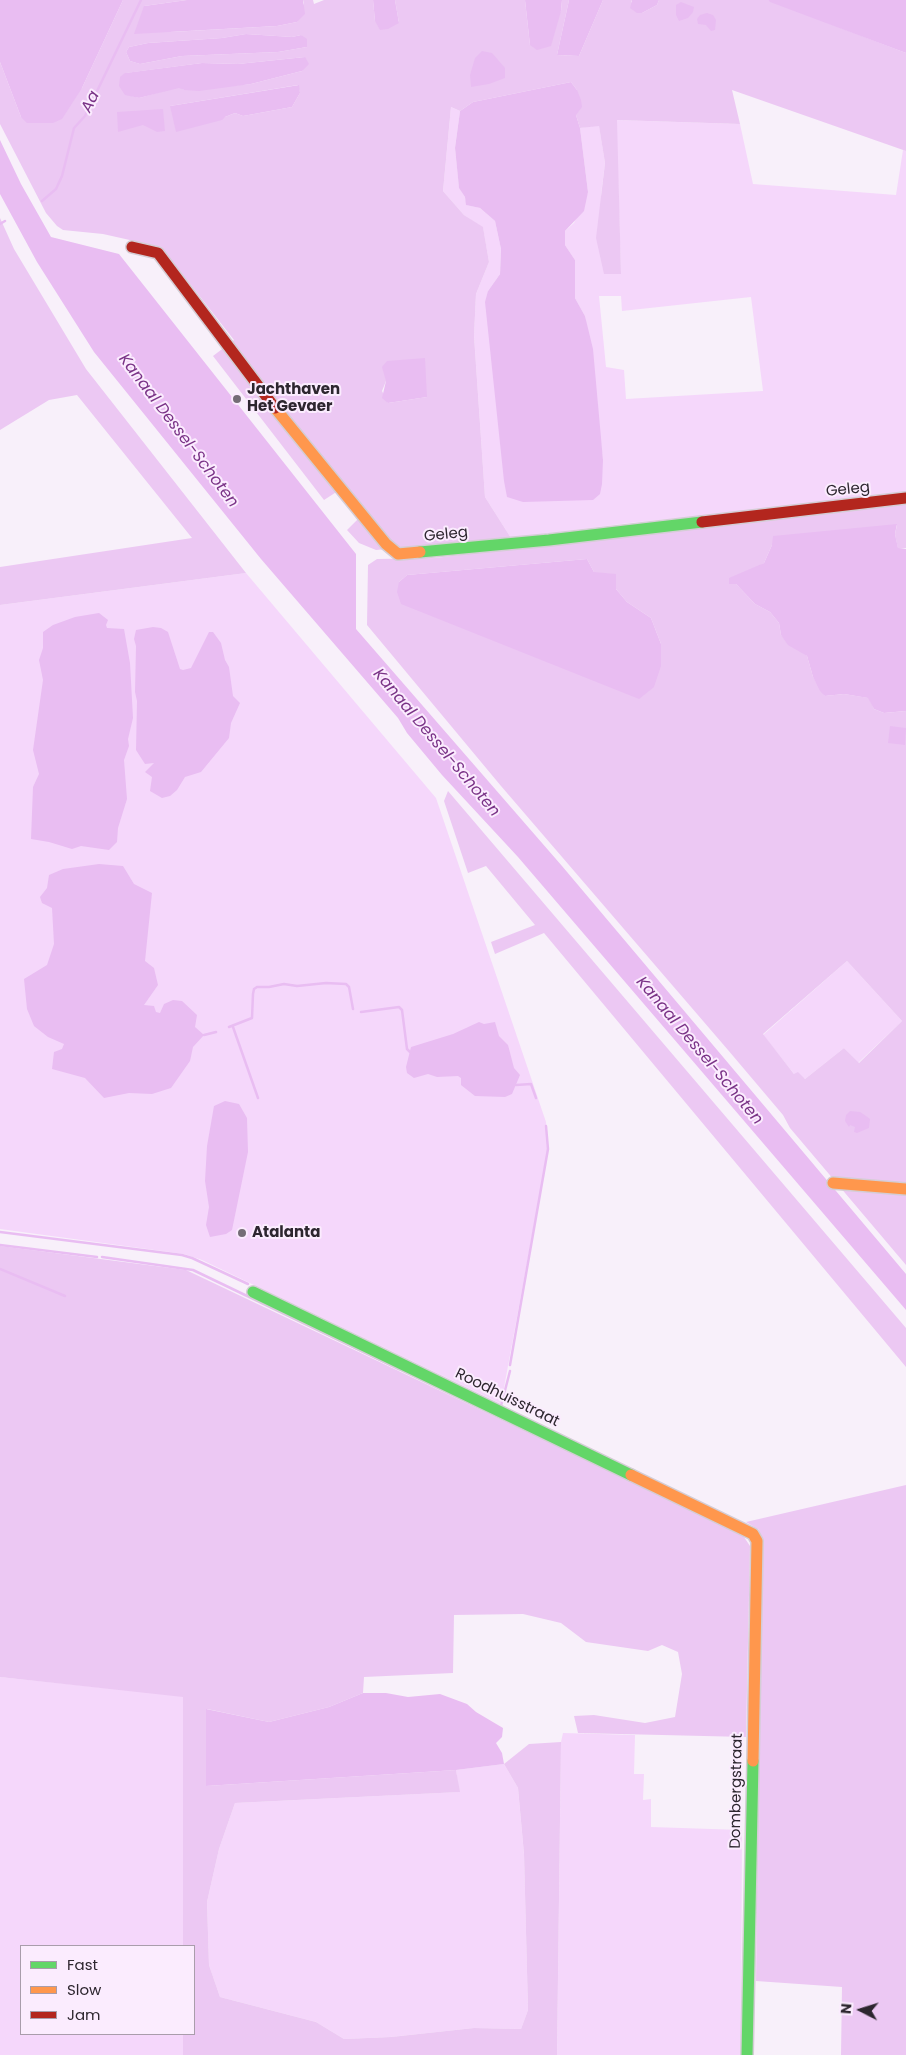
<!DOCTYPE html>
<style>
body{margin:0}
#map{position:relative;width:906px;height:2055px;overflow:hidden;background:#f8f0fa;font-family:Poppins,sans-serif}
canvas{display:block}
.legend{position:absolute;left:20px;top:1945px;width:175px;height:90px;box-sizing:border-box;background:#fbecfe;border:1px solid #a99dab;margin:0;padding:6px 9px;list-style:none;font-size:15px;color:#2d262f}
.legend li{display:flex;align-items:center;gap:10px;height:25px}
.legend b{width:25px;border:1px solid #a99dab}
.north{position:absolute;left:836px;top:1985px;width:50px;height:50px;-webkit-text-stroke:4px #fbecfe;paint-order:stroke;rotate:275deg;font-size:14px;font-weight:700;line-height:20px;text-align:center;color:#2d262f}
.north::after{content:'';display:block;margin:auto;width:18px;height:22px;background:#2d262f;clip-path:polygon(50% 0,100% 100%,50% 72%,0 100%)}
</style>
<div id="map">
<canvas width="906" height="2055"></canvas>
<ul class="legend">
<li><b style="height:6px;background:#63d668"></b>Fast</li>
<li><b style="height:6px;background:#ff974d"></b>Slow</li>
<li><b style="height:6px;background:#b3261e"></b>Jam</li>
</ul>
<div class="north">N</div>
</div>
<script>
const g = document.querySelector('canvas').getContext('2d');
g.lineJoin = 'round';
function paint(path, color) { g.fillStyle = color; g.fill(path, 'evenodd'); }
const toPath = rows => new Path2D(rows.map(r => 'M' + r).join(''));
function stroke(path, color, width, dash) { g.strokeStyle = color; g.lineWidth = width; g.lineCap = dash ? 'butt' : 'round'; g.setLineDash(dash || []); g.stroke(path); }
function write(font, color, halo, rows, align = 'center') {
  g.font = font + ' Poppins,sans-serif'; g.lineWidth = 4; g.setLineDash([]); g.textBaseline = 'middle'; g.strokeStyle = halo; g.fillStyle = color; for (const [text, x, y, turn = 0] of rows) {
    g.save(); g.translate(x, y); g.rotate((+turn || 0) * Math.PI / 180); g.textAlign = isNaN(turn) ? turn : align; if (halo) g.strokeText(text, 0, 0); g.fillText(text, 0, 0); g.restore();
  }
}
paint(toPath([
 [451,107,460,111,455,148,459,187,465,197,467,205,480,208,495,221,501,249,500,274,488,291,603,460,585,316,575,298,575,260,565,245,565,231,574,223,588,192,580,128,599,125,605,163,601,195,605,274,621,273,616,120,740,124,753,184,896,195,903,150,906,151,906,495,630,523,511,538,485,497,474,336,476,294,489,262,483,228,464,215,443,191],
 [599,296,621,296,622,311,751,297,763,391,626,399,624,370,606,367],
 [246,573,436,798,546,1122,548,1145,547,1154,501,1404,202,1260,184,1254,0,1229,0,605],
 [847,961,902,1021,858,1063,844,1048,805,1079,795,1075,763,1035],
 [0,1677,183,1696,183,1946,21,1946,21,2034,183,2034,183,2055,0,2055],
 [563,1733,635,1735,634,1774,644,1774,643,1800,651,1799,651,1827,742,1830,741,2055,557,2055,561,1742],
 [504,1764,518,1788,524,1854,528,2010,521,2029,474,2028,391,2037,344,2039,316,2022,220,1997,209,1965,207,1902,219,1849,235,1803,459,1792,456,1770]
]), '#f5d7fb');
paint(toPath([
 [123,0,187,0,144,6,171,32,277,26,297,22,304,3,303,0,313,0,314,4,324,0,373,0,375,21,399,23,395,0,525,0,530,45,561,11,562,0,569,0,557,55,579,56,603,0,632,0,631,2,642,13,657,5,659,0,768,0,906,53,906,151,732,90,740,124,617,120,621,274,604,274,596,238,605,163,599,126,580,128,576,115,577,90,571,82,473,102,460,111,451,107,443,191,464,215,483,227,489,262,476,294,474,336,485,497,511,538,376,550,359,543,347,530,360,517,341,489,324,500,213,356,234,340,161,247,103,234,63,230,57,226,46,213,0,124,0,62,21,117,82,88],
 [246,34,292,37,301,35,307,47,278,52,182,56,140,64,130,61,126,52,129,47,148,43,222,38],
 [305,57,302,71,251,84,184,90,179,87,139,98,125,94,126,73,202,63,238,64],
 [298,85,300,93,292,107,243,116,235,113,225,117,170,106],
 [386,381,427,397,388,403,382,391],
 [0,218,14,249,86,369,246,573,0,605,0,567,192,538,77,395,49,400,0,430],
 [906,501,906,548,898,549,895,534,897,525,772,545,764,563,729,584,736,584,755,604,770,612,779,623,781,635,807,656,813,677,825,696,844,694,869,698,874,709,884,713,906,711,906,1265,790,1128,783,1115,728,1050,501,786,367,625,368,565,377,559,435,558],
 [587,559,594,572,616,589,627,602,651,618,661,644,661,666,399,582,407,575],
 [847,961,902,1021,859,1063,844,1048,805,1079,798,1072,794,1074,763,1034],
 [448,791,906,1328,906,1367,544,933,495,954,491,942,535,925,486,866,468,873,444,801],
 [0,1246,186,1270,742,1534,750,1546,746,1737,578,1733,574,1716,594,1715,645,1723,675,1717,682,1674,678,1652,662,1645,648,1651,586,1642,561,1623,523,1614,454,1615,453,1673,364,1677,363,1693,329,1707,269,1722,207,1709,206,1786,456,1770,460,1792,235,1803,219,1849,207,1902,209,1965,220,1997,316,2022,344,2039,391,2037,474,2028,521,2029,528,2010,524,1854,518,1788,504,1764,529,1744,561,1742,557,2055,183,2055,183,2034,194,2034,194,1946,183,1946,183,1697,0,1677],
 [906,1485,906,2055,841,2055,842,1987,756,1981,761,1545,759,1530,746,1522]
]), '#ecc8f3');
paint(toPath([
 [0,0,123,0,82,88,62,119,53,123,27,123,21,117,0,62],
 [187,0,303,0,305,14,297,22,277,26,134,34,144,6],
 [373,0,395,0,399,23,388,29,380,30,375,21],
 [525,0,562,0,561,11,551,46,537,50,530,45],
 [569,0,603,0,579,56,557,55],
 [632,0,659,0,657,5,642,13,637,13,630,8],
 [768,0,906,0,906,53,770,2],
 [681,2,694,7,693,12,688,18,679,21,676,15,676,5],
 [707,13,713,15,716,20,715,30,711,31,706,25,698,24,697,19,700,15],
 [246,34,292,37,301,35,307,39,307,47,278,52,182,56,140,64,130,61,126,52,129,47,148,43,222,38],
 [482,51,492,53,505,68,505,78,489,84,471,87,470,75,475,58],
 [305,57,309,64,302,71,251,84,199,91,184,90,179,88,139,98,125,95,119,86,120,77,125,73,202,63,238,64],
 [571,82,577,90,581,100,582,107,576,115,580,128,588,192,584,211,565,231,565,245,575,260,575,298,585,316,593,349,603,460,602,484,600,494,593,500,523,502,507,497,504,481,485,302,488,291,500,274,501,249,495,221,480,208,466,205,465,197,459,188,455,148,460,111,473,102],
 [299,85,300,93,292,107,243,116,235,113,225,117,222,120,176,132,170,106],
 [163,109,165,131,157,132,143,125,118,132,117,112],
 [0,140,21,184,51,237,119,254,356,554,356,629,562,866,906,1274,906,1310,518,857,442,775,407,733,398,718,261,559,94,352,37,262,0,194],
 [425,358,427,397,388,403,382,398,386,381,382,367,387,361],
 [897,524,895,534,898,548,906,549,906,711,884,713,874,709,868,698,844,694,825,696,820,691,813,677,807,656,788,645,781,635,779,623,770,612,755,604,736,584,729,584,729,578,764,563,772,545,773,536],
 [587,559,594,572,616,574,616,589,627,602,651,618,661,644,661,666,654,687,639,699,401,604,397,592,399,582,407,575],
 [99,613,108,620,106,625,107,628,124,629,130,663,133,718,128,739,129,746,124,760,127,799,118,828,117,842,109,850,81,846,72,849,49,842,31,839,33,787,39,774,33,750,43,680,39,660,43,648,43,632,53,625,75,617],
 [153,627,161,628,168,632,180,669,183,670,191,668,209,632,213,632,221,643,225,660,229,667,233,696,240,703,231,723,229,738,201,772,185,777,177,790,170,796,162,798,150,791,152,777,145,772,154,763,145,764,136,750,137,701,135,692,136,646,134,639,136,630],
 [890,726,906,728,905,745,888,743],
 [99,864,123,866,134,884,152,893,145,961,154,968,158,985,144,1005,154,1006,156,1012,160,1013,164,1004,173,1000,182,1001,197,1015,195,1027,204,1035,193,1047,190,1061,171,1088,152,1094,129,1093,104,1098,85,1078,52,1069,54,1052,62,1049,64,1044,48,1037,34,1026,27,1009,24,979,47,965,54,944,52,908,42,903,40,897,47,888,49,875,63,869],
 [479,1022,484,1024,495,1022,499,1036,508,1045,514,1068,520,1075,512,1094,505,1097,475,1096,461,1085,461,1078,458,1076,437,1077,428,1074,414,1078,407,1073,406,1067,411,1047,453,1034],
 [225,1101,239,1104,247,1118,248,1152,232,1230,226,1234,210,1237,206,1225,209,1207,205,1181,207,1146,214,1106],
 [850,1111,860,1112,866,1116,870,1119,869,1128,857,1133,854,1132,855,1127,850,1125,849,1127,845,1121,846,1115],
 [363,1693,386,1693,408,1697,440,1694,467,1704,476,1712,503,1728,502,1737,496,1743,502,1753,504,1764,456,1770,206,1786,206,1709,269,1722,329,1707]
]), '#e9bdf2');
stroke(toPath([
 [42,201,56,189,62,176,74,128,85,116,141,0],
 [0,224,5,221],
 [361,1012,399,1007,402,1010,407,1049,410,1052],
 [229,1027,252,1018,253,994,254,989,257,987,269,987,284,984,297,986,326,983,346,984,349,987,353,1009],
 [233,1027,258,1098],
 [204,1035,216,1032],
 [516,1085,531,1084,536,1098],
 [0,1232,182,1255,192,1258,248,1284],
 [0,1245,97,1257],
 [102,1257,193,1270,399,1369],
 [0,1269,65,1296],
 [510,1365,548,1149,546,1126],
 [501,1406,510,1371]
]), '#e9bdf2', 2.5);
const fast = toPath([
 [420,552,549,540,702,522],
 [253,1292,631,1475],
 [747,2055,753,1761]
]);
const slow = toPath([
 [275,408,386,544,398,554,420,552],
 [833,1183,906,1189],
 [631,1475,753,1534,757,1541,753,1761]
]);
const jam = toPath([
 [132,247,158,253,275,408],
 [702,522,906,498]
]);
stroke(fast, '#d4cdd5', 14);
stroke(slow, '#d4cdd5', 14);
stroke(jam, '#d4cdd5', 14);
stroke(fast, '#63d668', 11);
stroke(slow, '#ff974d', 11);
stroke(jam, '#b3261e', 11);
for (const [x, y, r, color] of [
 [237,399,5,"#746d76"],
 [242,1233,5,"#746d76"]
]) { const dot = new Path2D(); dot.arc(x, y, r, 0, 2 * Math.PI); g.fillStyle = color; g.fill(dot); stroke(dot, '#fbecfe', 2); }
write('bold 15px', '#2d262f', '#fbecfe', [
 ["Jachthaven",247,390],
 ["Het Gevaer",247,407],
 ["Atalanta",252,1233]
], 'left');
write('15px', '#2d262f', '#fbecfe', [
 ["Geleg",848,490,-6],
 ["Geleg",446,535,-6],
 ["Roodhuisstraat",507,1398,26],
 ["Dombergstraat",737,1791,-89]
]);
write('italic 16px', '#7a3387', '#fbecfe', [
 ["Aa",91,102,-63],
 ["Kanaal Dessel-Schoten",178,431,53],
 ["Kanaal Dessel-Schoten",436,743,50],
 ["Kanaal Dessel-Schoten",699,1051,50]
]);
</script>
